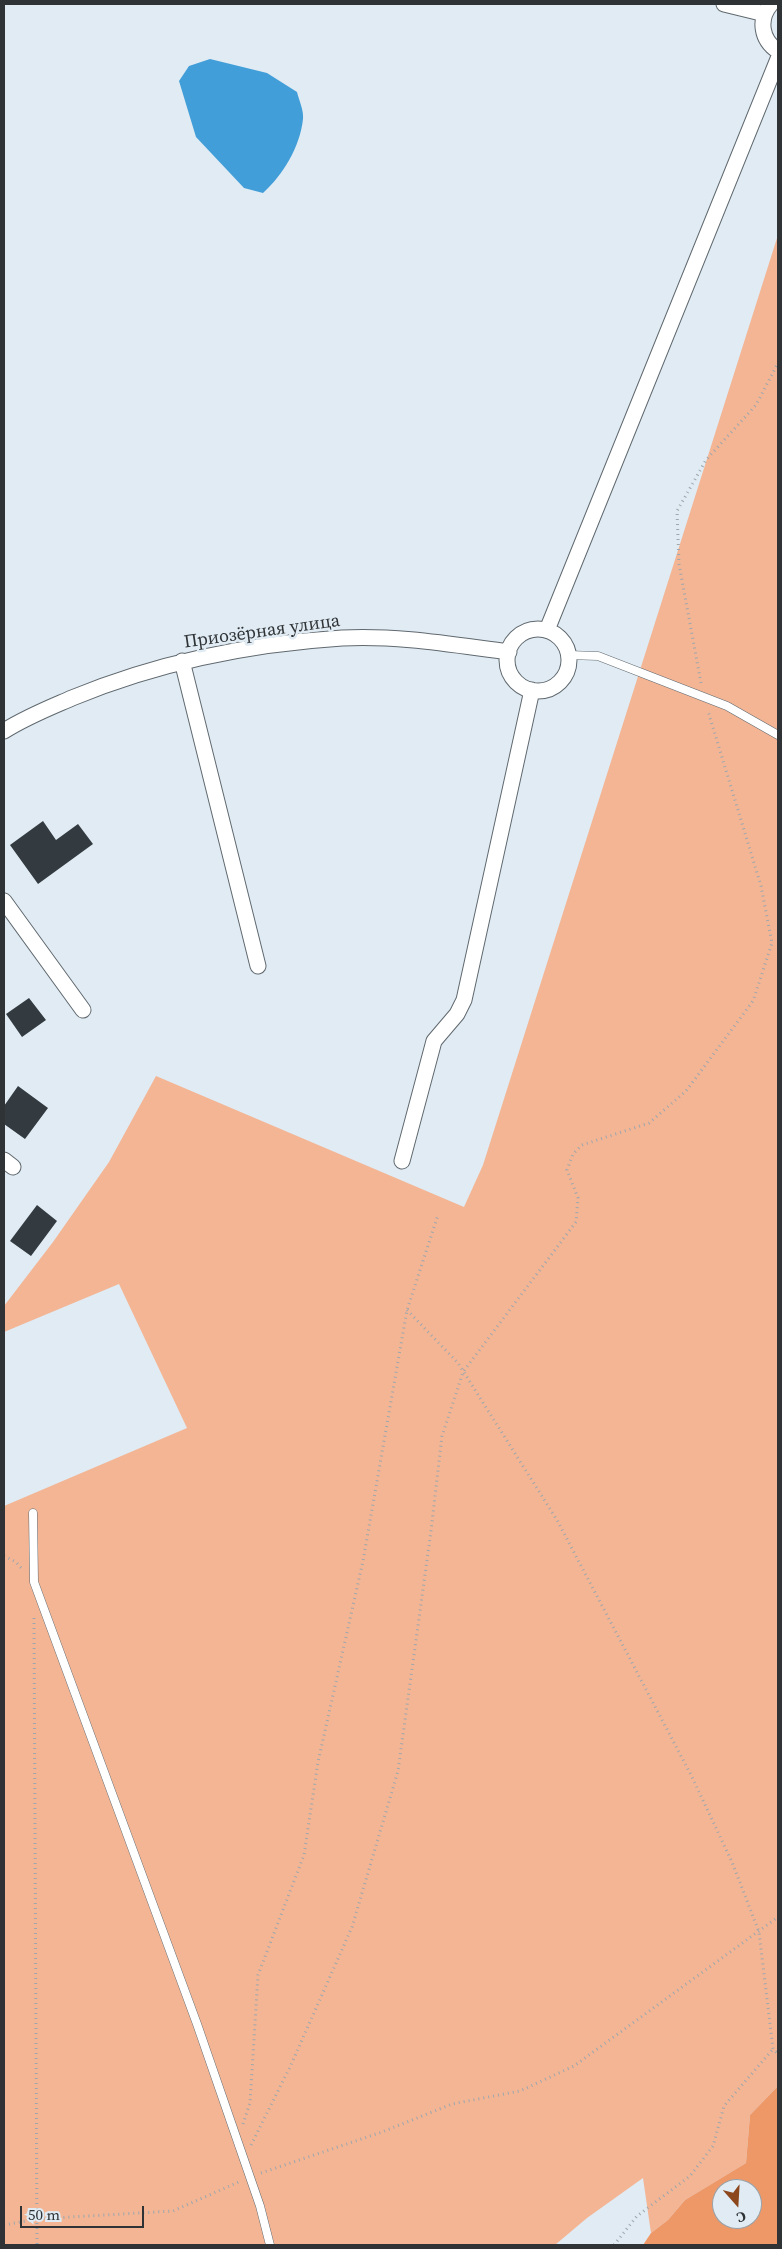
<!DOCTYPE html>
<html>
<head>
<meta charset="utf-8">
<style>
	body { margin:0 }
	#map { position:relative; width:782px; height:2249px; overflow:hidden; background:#e0ebf3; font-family:"Source Serif 4",serif }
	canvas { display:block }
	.frame { position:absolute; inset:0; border:5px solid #2f3336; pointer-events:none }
	.north { position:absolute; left:712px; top:2179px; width:50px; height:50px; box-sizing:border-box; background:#e0ebf3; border:1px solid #99a1a7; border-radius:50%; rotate:161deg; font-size:14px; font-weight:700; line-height:20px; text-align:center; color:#2f3336 }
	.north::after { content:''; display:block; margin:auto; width:18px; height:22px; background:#8c471d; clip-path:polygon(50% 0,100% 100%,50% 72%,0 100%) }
	.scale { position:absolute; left:20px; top:2206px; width:124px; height:22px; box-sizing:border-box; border:2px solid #2f3336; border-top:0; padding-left:6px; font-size:15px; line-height:18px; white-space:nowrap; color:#2f3336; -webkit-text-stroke:4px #e0ebf3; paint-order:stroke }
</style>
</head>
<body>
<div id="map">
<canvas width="782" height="2249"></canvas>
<div class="frame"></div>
<div class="north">С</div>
<div class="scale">50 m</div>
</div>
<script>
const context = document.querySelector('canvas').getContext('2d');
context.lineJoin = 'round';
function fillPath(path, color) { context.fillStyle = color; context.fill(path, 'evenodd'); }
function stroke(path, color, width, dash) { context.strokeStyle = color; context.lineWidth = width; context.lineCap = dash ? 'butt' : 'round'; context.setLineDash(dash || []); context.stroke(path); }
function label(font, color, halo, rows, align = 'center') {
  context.font = font + ' "Source Serif 4",serif'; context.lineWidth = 5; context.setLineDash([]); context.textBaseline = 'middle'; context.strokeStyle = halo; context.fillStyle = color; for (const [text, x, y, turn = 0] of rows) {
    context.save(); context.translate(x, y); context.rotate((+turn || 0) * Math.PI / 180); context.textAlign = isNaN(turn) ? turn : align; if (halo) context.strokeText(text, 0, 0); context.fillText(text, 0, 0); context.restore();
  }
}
const green = new Path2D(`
	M778,235V2086L750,2115L746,2163L685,2200L668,2220L651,2233L643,2178L587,2218L555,2245H4V1506L187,1428L119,1284L4,1332V1306L53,1242L109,1162L156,1076L464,1207L483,1165Z`);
const forest = new Path2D(`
	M778,2086V2245H643L651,2233L668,2220L685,2200L746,2163L750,2115ZM722,2189H752V2219H722Z`);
const water = new Path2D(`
	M210,59L267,73L297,92C299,100 304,111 303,119C300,147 283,175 263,193L244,188L196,137L179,81L189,66Z`);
const building = new Path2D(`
	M43,821L56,840L78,824L93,844L38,884L10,845Z
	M29,998L46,1020L22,1037L6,1014Z
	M18,1086L48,1108L25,1139L4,1124V1106Z
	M37,1205L57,1221L31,1256L10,1241Z`);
const path = new Path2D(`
	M701,683L679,564L677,511L706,460L756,405L778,363
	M407,1310L458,1363L557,1520L691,1775L732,1862L759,1932L773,2049L778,2054
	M4,1556L16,1562L22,1569
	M34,1618L37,2245
	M243,2124L250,2103L258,1975L304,1855L318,1762L363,1561L407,1310L438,1215
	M251,2145L290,2067L352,1927L398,1771L431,1531L442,1436L463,1372L576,1222L578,1198L567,1170L573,1154L582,1145L649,1123L686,1091L753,1001L772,943L761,886L708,711
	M261,2173L382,2132L452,2104L520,2091L574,2066L778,1917
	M4,2225L37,2219L173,2211L241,2181
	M614,2245L637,2216L690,2176L713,2146L724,2106L773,2049`);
const service = new Path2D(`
	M568,655L598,656L727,706L778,735
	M33,1513L34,1582L197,2024L260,2206L270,2245`);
const minor = new Path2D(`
	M724,4L765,14
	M771,4C758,19 761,40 778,51
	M507 660a31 31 0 1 1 62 0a31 31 0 1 1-62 0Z
	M547,630L778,59
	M182,661L258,966
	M4,731C26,717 49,708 72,698C159,662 248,644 342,638C398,635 454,645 509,652
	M4,901L83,1010
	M4,1160L13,1167
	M402,1161L434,1041L457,1014L464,1000L532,690`);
const streetNames = [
	["Приозёрная улица",262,632,-8]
];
fillPath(green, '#f3b594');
fillPath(forest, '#ee9868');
fillPath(water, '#429ed8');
fillPath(building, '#333b41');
stroke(service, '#60696f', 9);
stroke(minor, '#60696f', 17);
stroke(path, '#9ea7ad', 3, [1, 4]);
stroke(service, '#fff', 8);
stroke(minor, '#fff', 15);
label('18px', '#2f3336', '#e0ebf3', streetNames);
</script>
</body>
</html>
